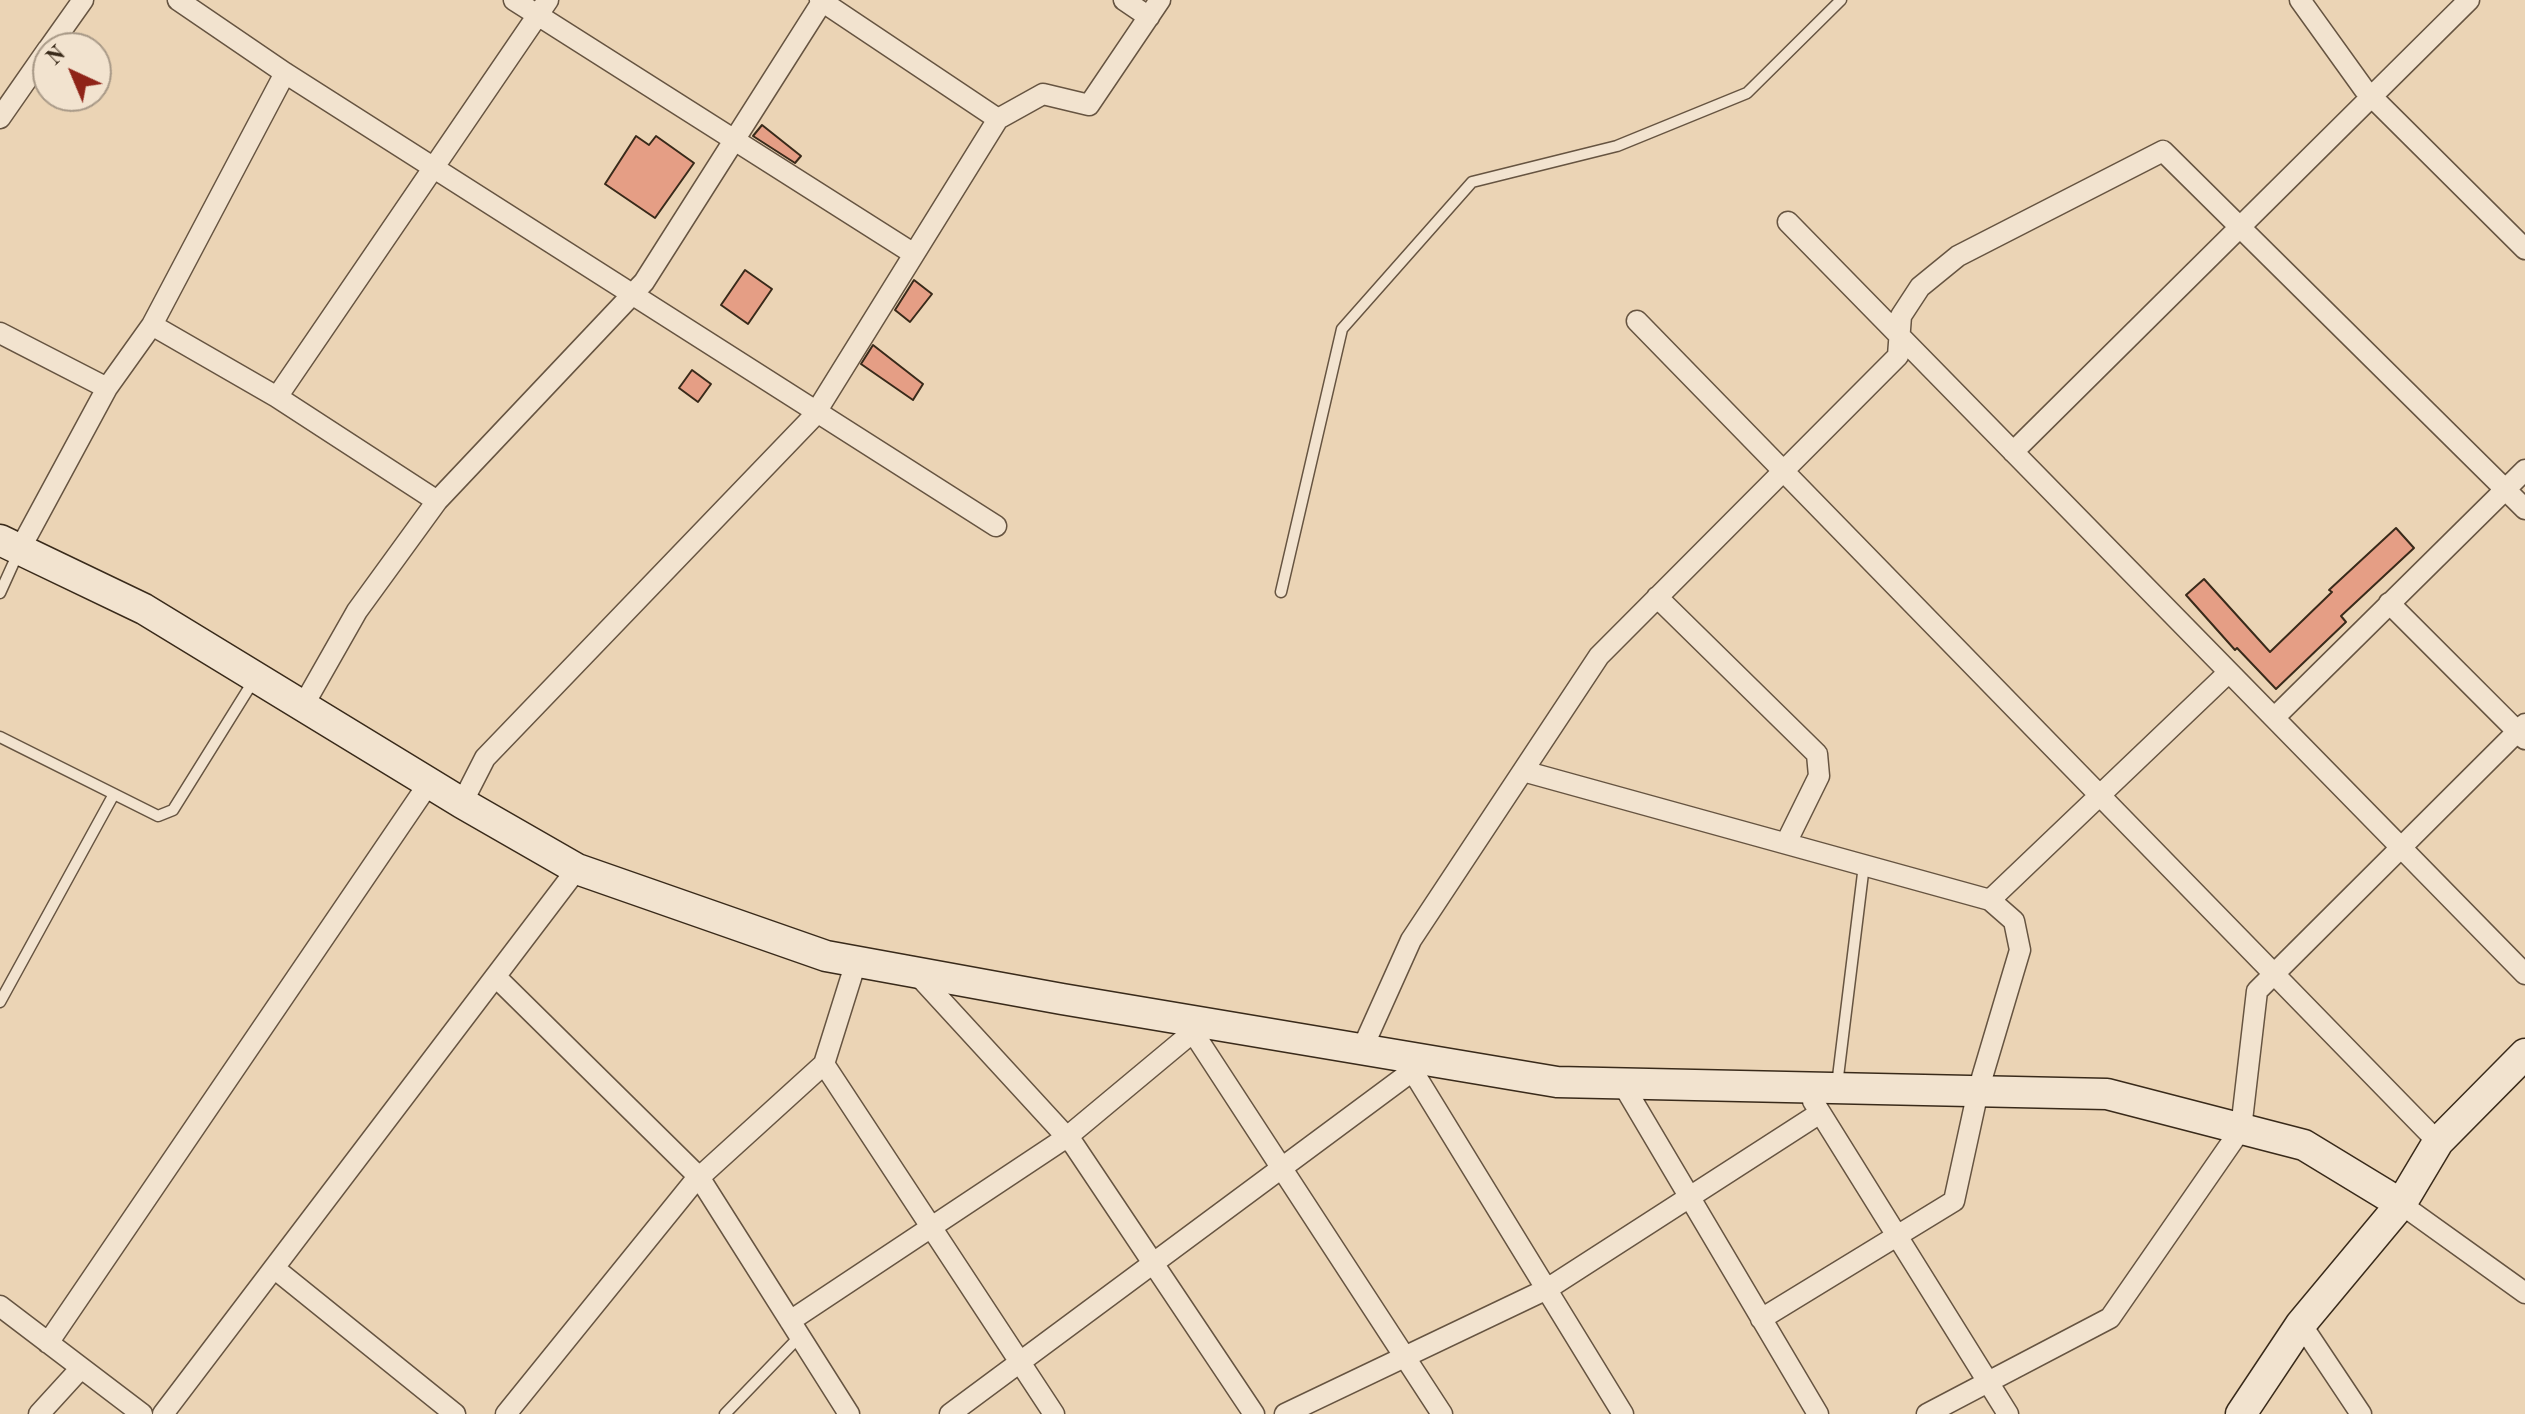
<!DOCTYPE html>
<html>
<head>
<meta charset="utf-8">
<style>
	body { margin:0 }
	#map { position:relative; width:2525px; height:1414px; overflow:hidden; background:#ebd4b5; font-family:"Old Standard TT",serif }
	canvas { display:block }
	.north { position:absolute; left:32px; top:32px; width:80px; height:80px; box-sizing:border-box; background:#f2e3cf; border:2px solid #a89987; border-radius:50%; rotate:316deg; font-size:22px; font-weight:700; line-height:32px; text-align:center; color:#392a1a }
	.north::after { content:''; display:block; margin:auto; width:28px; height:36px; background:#8f2418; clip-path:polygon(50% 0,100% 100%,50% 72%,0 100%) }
</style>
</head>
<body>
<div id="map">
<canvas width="2525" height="1414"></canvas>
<div class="north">N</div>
</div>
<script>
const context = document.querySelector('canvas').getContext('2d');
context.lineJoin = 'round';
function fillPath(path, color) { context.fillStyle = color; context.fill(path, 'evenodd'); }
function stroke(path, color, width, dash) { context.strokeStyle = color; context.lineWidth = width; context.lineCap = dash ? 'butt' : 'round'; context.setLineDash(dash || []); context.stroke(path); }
const building = new Path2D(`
	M762,125L801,156L795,163L753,136Z
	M636,136L649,145L656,136L694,163L655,218L605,184Z
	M745,270L772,289L748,324L721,305Z
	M914,280L932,294L910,322L895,310Z
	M873,345L923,384L913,400L861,364Z
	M692,370L711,384L698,402L679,388Z
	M2396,528L2414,548L2341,616L2346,622L2276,689L2237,648L2235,650L2186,595L2204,579L2270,652L2332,592L2329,590Z`);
const lane = new Path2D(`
	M1281,592L1342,329L1472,182L1617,146L1747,93L1841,0
	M0,593L19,551
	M0,737L158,816L173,810L254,680
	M0,1002L114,794
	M1837,1085L1864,865
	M725,1414L800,1336`);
const street = new Path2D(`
	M178,0L285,73L996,526
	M514,0L914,254
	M820,0L998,119
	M1124,0L1149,17
	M2300,0L2364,89L2525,249
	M49,48L83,0
	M0,118L48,49
	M1788,222L2525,974
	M1637,321L2438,1142
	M152,325L285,73
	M0,333L107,388L152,325L277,397
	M2013,452L2469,0
	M437,501L644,282L822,2
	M20,549L107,388
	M1657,597L1817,754L1819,776L1786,843
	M2389,603L2525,739
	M303,706L357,611L437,501L277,397L548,0
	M2274,718L2525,470
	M1523,771L1990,900L2014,921L2020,950L1978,1091L1954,1201L1761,1319
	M462,803L485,758L813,417L998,119L1043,94L1089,105L1160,0
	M1990,900L2229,672
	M916,973L1074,1145L1254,1414
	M496,977L699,1177L849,1414
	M1187,1023L1442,1414
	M1362,1049L1411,940L1599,656L1898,356L1901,316L1920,287L1958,256L2163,151L2525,509
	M1406,1060L1623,1414
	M824,1064L1054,1414
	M1622,1083L1818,1414
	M1813,1101L2008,1414
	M2401,1204L2525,1293
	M274,1268L455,1414
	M0,1306L142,1414
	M790,1321L1067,1137L1193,1032
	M2301,1324L2361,1414
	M48,1343L429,783
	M39,1414L81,1368
	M163,1414L577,869
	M506,1414L693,1183L824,1064L856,962
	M950,1414L1411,1072
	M1285,1414L1547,1289L1820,1113
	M1927,1414L2110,1318L2241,1129L2257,991L2525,724`);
const secondary = new Path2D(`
	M0,540L144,609L462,803L577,869L826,956L1062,999L1557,1082L2107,1094L2304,1145L2401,1204
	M2241,1414L2301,1324L2401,1204L2438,1142L2525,1054`);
fillPath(building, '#e59e85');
stroke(building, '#392a1a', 2);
stroke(lane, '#665441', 13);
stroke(street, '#665441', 23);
stroke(secondary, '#392a1a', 33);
stroke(lane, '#f2e3cf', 10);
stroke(street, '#f2e3cf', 20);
stroke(secondary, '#f2e3cf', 30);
</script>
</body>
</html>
